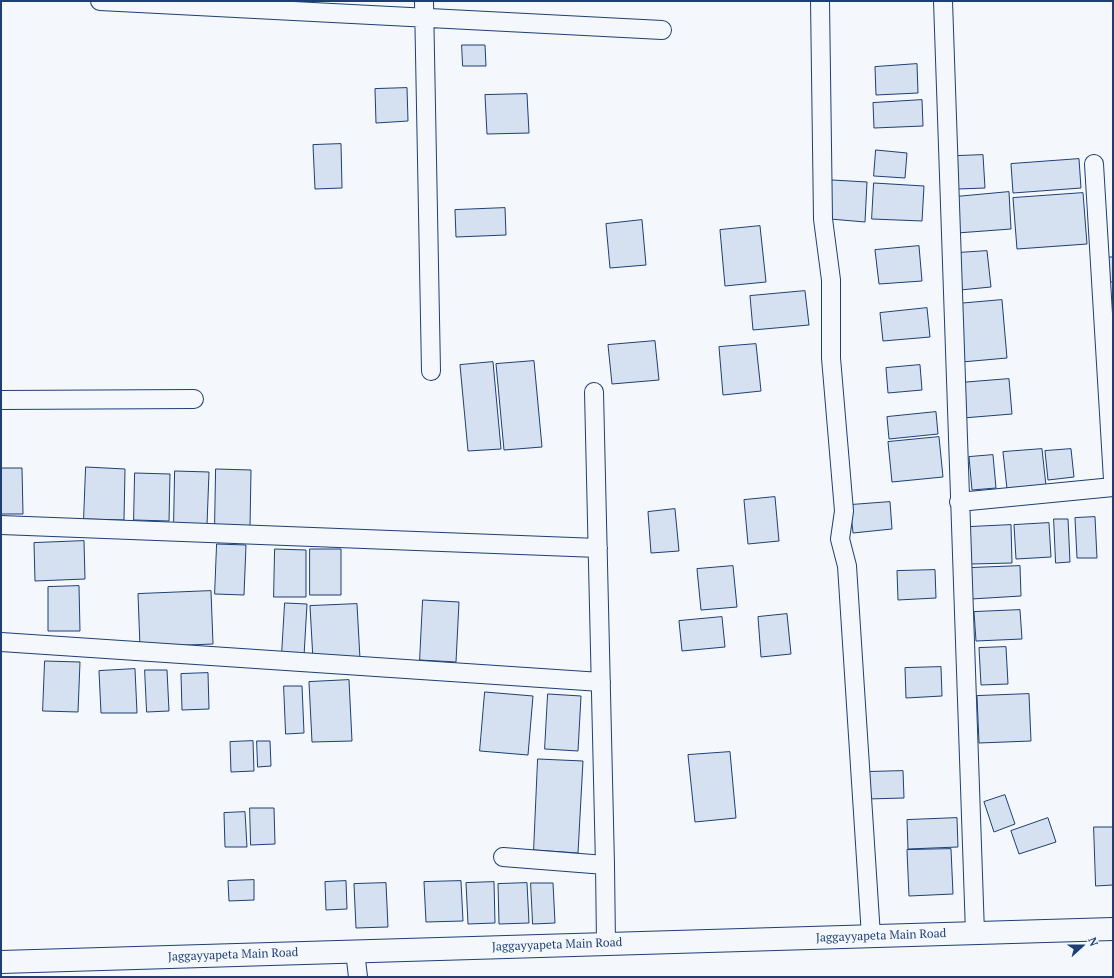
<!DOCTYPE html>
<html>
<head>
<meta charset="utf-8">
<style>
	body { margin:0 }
	#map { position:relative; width:1114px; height:978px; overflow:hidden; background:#f4f7fb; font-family:"PT Serif",serif }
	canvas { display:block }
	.frame { position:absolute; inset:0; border:2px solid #1d3f73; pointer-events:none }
	.north { position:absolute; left:1062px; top:926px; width:40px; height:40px; -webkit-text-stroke:3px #f4f7fb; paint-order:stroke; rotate:69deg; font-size:11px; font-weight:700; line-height:16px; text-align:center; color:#1d3f73 }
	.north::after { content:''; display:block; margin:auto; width:14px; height:18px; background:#1d3f73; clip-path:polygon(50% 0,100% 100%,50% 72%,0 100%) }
</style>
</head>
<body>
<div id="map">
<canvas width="1114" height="978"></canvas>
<div class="frame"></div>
<div class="north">N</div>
</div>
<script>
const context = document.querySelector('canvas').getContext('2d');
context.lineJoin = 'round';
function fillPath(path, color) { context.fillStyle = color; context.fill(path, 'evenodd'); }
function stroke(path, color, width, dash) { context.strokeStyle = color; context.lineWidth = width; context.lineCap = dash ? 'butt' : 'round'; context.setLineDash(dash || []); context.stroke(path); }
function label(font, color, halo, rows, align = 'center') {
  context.font = font + ' "PT Serif",serif'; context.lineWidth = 3; context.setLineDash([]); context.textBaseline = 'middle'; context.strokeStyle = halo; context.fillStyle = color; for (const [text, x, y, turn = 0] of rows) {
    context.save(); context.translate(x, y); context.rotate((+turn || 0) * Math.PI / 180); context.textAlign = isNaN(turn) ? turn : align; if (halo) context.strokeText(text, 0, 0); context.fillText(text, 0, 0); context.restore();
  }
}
const building = new Path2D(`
	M462,45H485L486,66H463Z
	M917,64L918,93L876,95L875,67Z
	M407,88L408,121L376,123L375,89Z
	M527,94L529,133L487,134L485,95Z
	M922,100L923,126L874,128L873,103Z
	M341,144L342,188L315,189L313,145Z
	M876,150L907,153L905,178L874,176Z
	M983,155L985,188L958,189L957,156Z
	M1079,159L1081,188L1013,193L1011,164Z
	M832,180L867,182L865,222L830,219Z
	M874,183L924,186L922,221L872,219Z
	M1009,192L1011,229L957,233L955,197Z
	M1083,193L1087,244L1017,249L1013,198Z
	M505,208L506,235L456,237L455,210Z
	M642,220L646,265L610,268L606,224Z
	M760,226L766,282L725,286L720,230Z
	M919,246L922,281L879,284L875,250Z
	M987,251L991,287L960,290L957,253Z
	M1106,257H1113V282H1108Z
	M805,291L809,325L753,330L750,296Z
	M1002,300L1007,358L962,362L956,304Z
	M927,308L930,337L883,341L880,313Z
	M655,341L659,380L612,384L608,345Z
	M756,344L761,391L723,395L719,347Z
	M534,361L542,447L504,450L496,364Z
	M493,362L501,449L468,451L460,365Z
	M920,365L922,390L888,393L886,368Z
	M1009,379L1012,414L963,418L959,383Z
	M936,412L938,434L889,439L887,417Z
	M939,437L943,477L892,482L888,442Z
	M1042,449L1046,486L1007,489L1003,452Z
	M1071,449L1074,477L1048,480L1045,451Z
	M993,455L996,488L972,490L969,457Z
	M86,467L125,469L124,520L84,519Z
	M1,468H22L23,514H1Z
	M216,469L251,470L250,527L215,526Z
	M175,471L209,472L207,525L174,524Z
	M135,473L170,474L169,521L134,520Z
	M775,497L779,541L748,544L744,500Z
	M890,502L892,529L853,533L850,505Z
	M675,509L679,551L651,553L648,512Z
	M1095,517L1097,558H1077L1075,518Z
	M1054,519H1068L1070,562L1056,563Z
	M1049,523L1051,557L1016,559L1014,525Z
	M1011,525L1012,563L971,564L969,527Z
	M84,541L85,579L35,581L34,543Z
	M217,544L246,545L244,595L215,594Z
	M275,549L306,550V597H274Z
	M310,549H341V595H310Z
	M733,566L737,607L701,610L697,569Z
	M1020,566L1021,596L971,599L970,568Z
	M935,570L936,598L898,600L897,571Z
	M79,586L80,631H48V587Z
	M211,591L213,644L140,647L138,594Z
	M423,600L459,602L456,662L420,660Z
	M285,603L307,604L304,656L282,654Z
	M357,604L360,659L313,660L310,606Z
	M1020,610L1022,639L976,641L974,612Z
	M787,614L791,654L761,657L758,617Z
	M722,617L725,647L682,651L679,621Z
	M1006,647L1008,684L981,685L979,648Z
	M45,661L80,662L78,712L43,711Z
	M941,667L942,696L906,698L905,668Z
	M135,669L137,713H101L99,671Z
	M145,670H167L169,711L147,712Z
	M208,673L209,709L182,710L181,674Z
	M349,680L352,741L312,742L309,682Z
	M284,686H302L304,733L286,734Z
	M485,692L533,696L528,755L480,751Z
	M548,694L581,696L578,751L545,749Z
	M1029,694L1031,741L979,743L977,696Z
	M253,741L254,771L231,772L230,742Z
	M257,741H270L271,766L258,767Z
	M730,752L736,818L695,822L688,755Z
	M538,759L583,761L578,853L534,850Z
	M903,771L904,798L867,799L866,772Z
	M1005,795L1015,824L994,832L984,802Z
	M250,808H274L275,844L251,845Z
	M245,812L247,847H225L224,813Z
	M957,818L958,847L908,849L907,820Z
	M1048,818L1056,842L1019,854L1011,831Z
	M1094,827H1113V885L1096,886Z
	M951,849L953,894L909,896L907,850Z
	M254,880V900L229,901L228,881Z
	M346,881L347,909L326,910L325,882Z
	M461,881L463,921L426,922L424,882Z
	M494,882L495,923L468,924L466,883Z
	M386,883L388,927L356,928L354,884Z
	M527,883L529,923L499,924L498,884Z
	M531,883H553L555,923L533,924Z`);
const minor = new Path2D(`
	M100,1L662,30
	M424,1L431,371
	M820,1L823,219L831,280V358L844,511L840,539L847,566L871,936
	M943,1L975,933
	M1094,164L1113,480
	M594,392L605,865L606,944
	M1,400L194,399
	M959,502L1113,487
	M1,525L598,548
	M1,642L601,682
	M503,857L605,865
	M355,951L358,977`);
const secondary = new Path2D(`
	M1,962L1113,929`);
const streetNames = [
	["Jaggayyapeta Main Road",881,936,-2],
	["Jaggayyapeta Main Road",557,945,-2],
	["Jaggayyapeta Main Road",233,955,-2]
];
fillPath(building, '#d5e0f0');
stroke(building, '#1d3f73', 1);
stroke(minor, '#1d3f73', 20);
stroke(secondary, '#1d3f73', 24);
stroke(minor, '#f4f7fb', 18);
stroke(secondary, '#f4f7fb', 22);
label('12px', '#1d3f73', '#f4f7fb', streetNames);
</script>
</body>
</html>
